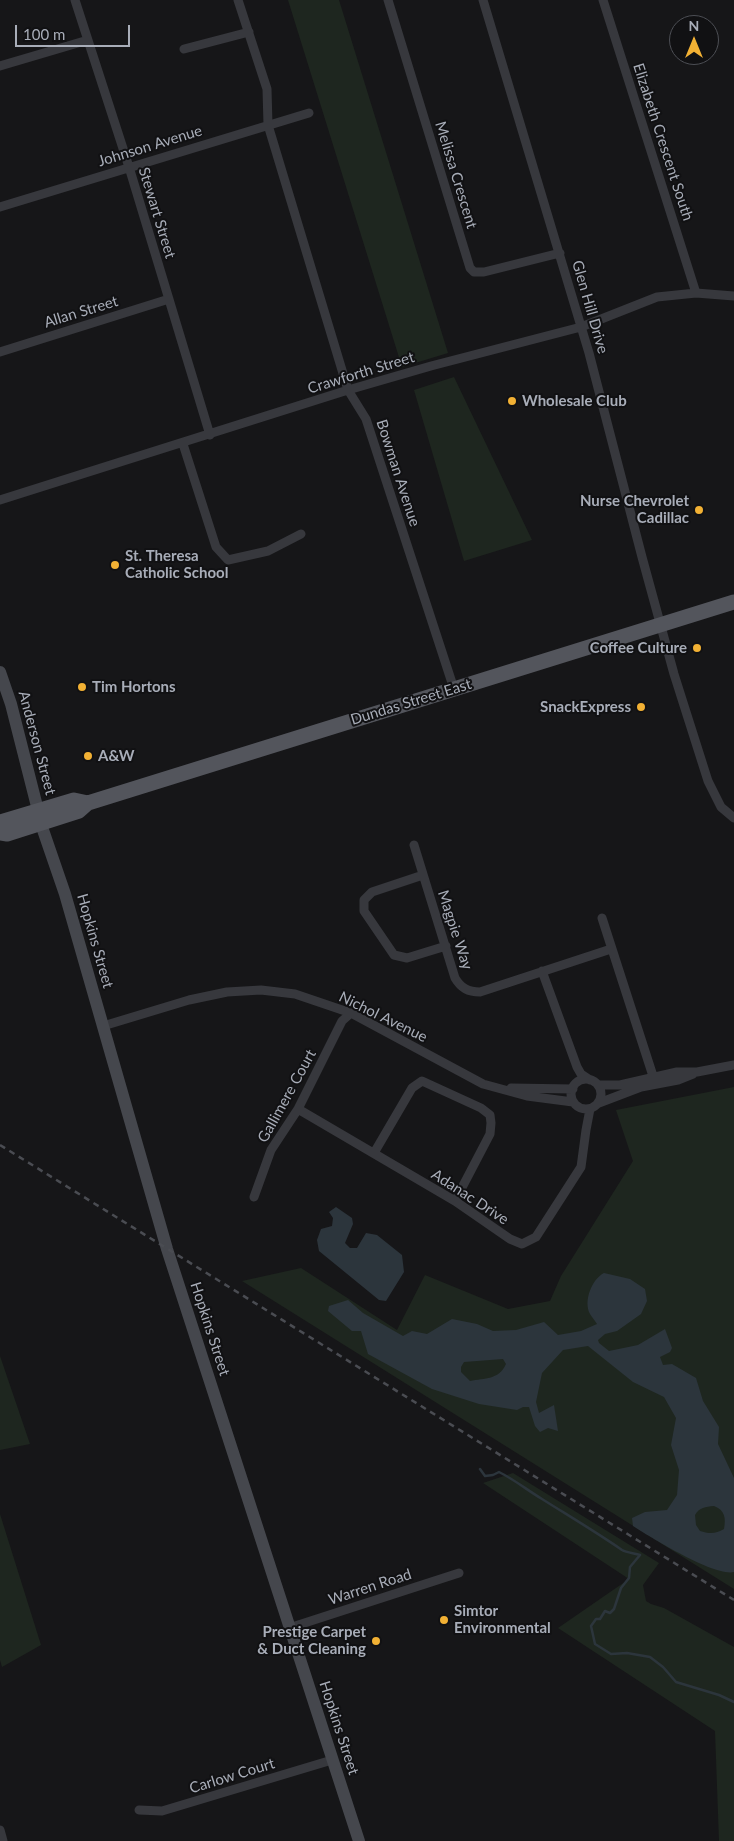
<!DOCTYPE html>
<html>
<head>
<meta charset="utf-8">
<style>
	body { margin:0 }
	#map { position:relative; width:734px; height:1841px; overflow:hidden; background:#161618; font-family:Lato,sans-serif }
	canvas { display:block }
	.north { position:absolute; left:669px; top:15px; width:50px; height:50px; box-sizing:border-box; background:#111113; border:1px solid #4d4f55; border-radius:50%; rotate:0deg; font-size:14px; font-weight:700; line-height:20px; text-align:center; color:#a8adb8 }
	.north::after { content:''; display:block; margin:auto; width:18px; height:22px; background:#f2b134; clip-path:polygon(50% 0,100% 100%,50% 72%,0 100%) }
	.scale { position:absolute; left:15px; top:25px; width:115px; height:22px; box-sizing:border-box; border:2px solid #a8adb8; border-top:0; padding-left:6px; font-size:15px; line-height:18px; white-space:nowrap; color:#a8adb8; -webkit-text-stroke:4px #111113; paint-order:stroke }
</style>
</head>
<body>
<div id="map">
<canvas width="734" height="1841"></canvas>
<div class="north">N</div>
<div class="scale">100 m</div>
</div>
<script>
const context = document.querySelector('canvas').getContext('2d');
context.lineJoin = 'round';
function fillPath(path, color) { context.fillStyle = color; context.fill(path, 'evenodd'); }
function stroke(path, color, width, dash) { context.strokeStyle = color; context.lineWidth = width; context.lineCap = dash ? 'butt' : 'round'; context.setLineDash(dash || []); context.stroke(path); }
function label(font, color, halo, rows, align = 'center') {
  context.font = font + ' Lato,sans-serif'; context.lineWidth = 4; context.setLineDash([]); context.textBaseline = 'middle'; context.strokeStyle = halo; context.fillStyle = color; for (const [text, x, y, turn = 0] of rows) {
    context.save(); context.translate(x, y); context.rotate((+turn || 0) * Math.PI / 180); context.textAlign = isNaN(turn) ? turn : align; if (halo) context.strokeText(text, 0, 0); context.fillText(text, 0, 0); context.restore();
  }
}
const green = new Path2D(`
	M288,0H339L448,353L402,367Z
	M454,377L532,540L464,561L414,390Z
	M734,1087V1589L242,1281L301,1268L397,1330L425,1275L508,1309L550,1301L561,1276L633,1161L616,1110Z
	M0,1356L30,1444L0,1450Z
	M513,1473L659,1563L643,1585L646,1601L651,1604L664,1608L734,1647V1841H719L715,1731L558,1628L629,1579L483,1483Z
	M0,1514L41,1645L2,1667L0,1660Z`);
const water = new Path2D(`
	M336,1207L352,1218L353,1224L345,1243L350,1248H357L366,1233L377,1235L402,1255L404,1272L386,1301L379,1300L319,1251L317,1240L321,1229L332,1226L333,1218L329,1212Z
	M604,1273L630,1279L645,1289L647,1301L641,1314L617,1331L605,1334L598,1340L599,1343L609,1351L638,1345L665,1329L672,1348L670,1352L660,1357L663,1365L672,1364L696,1378L703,1401L719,1427L718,1444L734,1478V1572C715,1577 650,1537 633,1526L632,1518L645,1512L667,1510L677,1495L679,1470L671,1445L676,1418L664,1397L633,1382L588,1346L563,1350L542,1373L536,1402L539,1413L554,1405L558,1431L548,1428L540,1432L535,1426L529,1407H523L517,1410L479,1404L432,1389L368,1354L361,1331H352L328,1311L329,1306L348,1300L363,1313L403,1336L412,1331L427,1334L452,1319L477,1324L493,1331L516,1330L544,1322L558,1335L581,1331L597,1324C595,1321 592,1317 590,1314C583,1301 592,1279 604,1273ZM503,1359L506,1364C499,1380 485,1378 470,1381L461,1372V1367L464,1362ZM714,1506C725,1510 726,1518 724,1529C716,1534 709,1534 700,1531L696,1525L695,1515C700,1507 705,1507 714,1506Z`);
const stream = new Path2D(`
	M480,1469L485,1476L493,1475L499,1472C515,1480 527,1490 542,1499C569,1516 596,1532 622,1550C627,1553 635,1553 640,1555L630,1567L629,1578L621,1588L614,1609L610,1613L605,1611L600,1619H596L591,1626L595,1644L611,1654L627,1653L650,1657L663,1667L676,1682L719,1695L734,1702`);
const minor = new Path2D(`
	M75,0L129,167L210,435
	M238,0L267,89L268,125L348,390L366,419L454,689
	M388,0L470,268L474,272H484L560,253
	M483,0L589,353L642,557L674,674L708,781L721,807L734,818
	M603,0L696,293
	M184,49L249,32
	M0,66L88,40
	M0,207L309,113
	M0,352L169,299
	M183,444L216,547L228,560L268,551L301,534
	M0,500L348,390L431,366L581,327L657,297L696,293L734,296
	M414,845L455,978C461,988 468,992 480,992L611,949
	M423,875L372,892L364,900V911L394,955L407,958L446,946
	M602,918L653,1076
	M542,971L577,1067L581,1074L590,1080
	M103,1026L189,1000L227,992L261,990L295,994L351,1013L483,1084L527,1096L573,1102
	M571 1094a15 15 0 1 1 30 0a15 15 0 1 1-30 0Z
	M598,1085H620L677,1072H697L734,1065
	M511,1088L573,1089
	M599,1103L641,1087L678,1080L693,1074
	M298,1109L455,1201L510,1239L522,1244L536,1237L581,1167L586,1130L590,1109
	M374,1153L412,1088L422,1081L481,1108L490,1115L491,1123L490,1134L455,1201
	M254,1197L271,1150L298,1109L342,1021L351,1013
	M289,1628L459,1573
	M139,1810L162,1811L332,1760
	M0,1830L3,1841`);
const secondary = new Path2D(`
	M0,672L11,704L43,830L65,894L167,1249L359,1841`);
const primary = new Path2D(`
	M0,822L74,800L88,803
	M0,833L7,834L79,811L88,803L734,602`);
const rail = new Path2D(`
	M0,1145L734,1600`);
const markers = [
	[512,401,5,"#f2b134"],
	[699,510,5,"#f2b134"],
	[115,565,5,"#f2b134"],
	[697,648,5,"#f2b134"],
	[82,687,5,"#f2b134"],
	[641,707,5,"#f2b134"],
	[88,756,5,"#f2b134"],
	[444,1620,5,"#f2b134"],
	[376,1641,5,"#f2b134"]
];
const streetNames = [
	["Elizabeth Crescent South",663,142,72],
	["Johnson Avenue",150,146,-17],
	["Melissa Crescent",456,175,73],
	["Stewart Street",157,213,73],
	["Glen Hill Drive",590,307,74],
	["Allan Street",81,312,-17],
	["Crawforth Street",361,373,-17],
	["Bowman Avenue",398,473,72],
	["Dundas Street East",411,702,-17],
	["Anderson Street",37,743,75],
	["Magpie Way",455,930,72],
	["Hopkins Street",95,941,74],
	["Nichol Avenue",383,1017,26],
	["Gallimere Court",287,1096,-61],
	["Adanac Drive",470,1197,33],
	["Hopkins Street",210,1329,72],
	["Warren Road",370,1587,-18],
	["Hopkins Street",339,1728,72],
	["Carlow Court",232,1776,-17]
];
const poiNames = [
	["Wholesale Club",522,401],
	["Nurse Chevrolet",689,501,"right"],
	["Cadillac",689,518,"right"],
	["St. Theresa",125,556],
	["Catholic School",125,573],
	["Coffee Culture",687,648,"right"],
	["Tim Hortons",92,687],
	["SnackExpress",631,707,"right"],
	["A&W",98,756],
	["Simtor",454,1611],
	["Environmental",454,1628],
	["Prestige Carpet",366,1632,"right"],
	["& Duct Cleaning",366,1649,"right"]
];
fillPath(green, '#1e261f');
fillPath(water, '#2c353c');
stroke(stream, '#2c353c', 2.5);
stroke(minor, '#37383d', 9);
stroke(secondary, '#45474d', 12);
stroke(primary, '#53555c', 15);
stroke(rail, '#4a4c52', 2.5, [6, 5]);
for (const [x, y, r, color] of markers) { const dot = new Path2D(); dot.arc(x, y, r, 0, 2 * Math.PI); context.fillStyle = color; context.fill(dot); stroke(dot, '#111113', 2); }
label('15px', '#a8adb8', '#111113', streetNames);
label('bold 15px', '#a8adb8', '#111113', poiNames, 'left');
</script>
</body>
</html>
